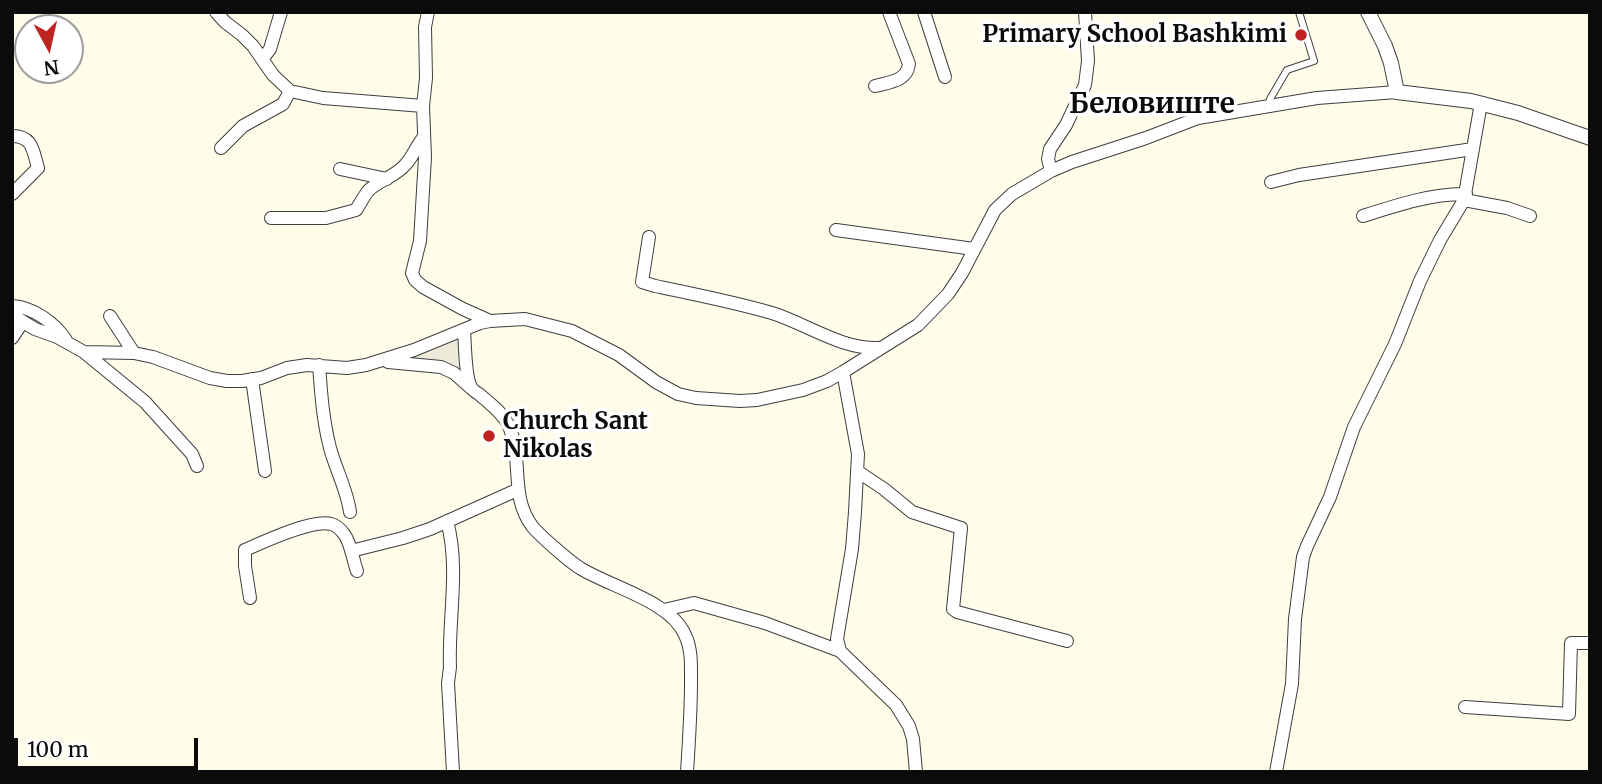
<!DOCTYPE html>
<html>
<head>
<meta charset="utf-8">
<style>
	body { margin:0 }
	#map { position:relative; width:1602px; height:784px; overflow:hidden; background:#fffcea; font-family:Merriweather,serif }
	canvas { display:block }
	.frame { position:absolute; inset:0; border:14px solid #0b0b0b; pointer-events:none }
	.north { position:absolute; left:14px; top:14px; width:70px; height:70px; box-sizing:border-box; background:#fff; border:2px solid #9d9d9d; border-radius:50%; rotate:172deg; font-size:19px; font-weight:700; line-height:28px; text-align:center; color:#0b0b0b }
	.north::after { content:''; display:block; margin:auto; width:24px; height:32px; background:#bd2422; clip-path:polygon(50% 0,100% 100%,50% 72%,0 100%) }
	.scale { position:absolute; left:14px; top:738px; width:184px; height:32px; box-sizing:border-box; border:4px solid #0b0b0b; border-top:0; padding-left:9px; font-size:21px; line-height:24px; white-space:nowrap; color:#0b0b0b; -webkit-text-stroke:5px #fff; paint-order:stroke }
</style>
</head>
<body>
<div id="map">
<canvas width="1602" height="784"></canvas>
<div class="frame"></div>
<div class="north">N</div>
<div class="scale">100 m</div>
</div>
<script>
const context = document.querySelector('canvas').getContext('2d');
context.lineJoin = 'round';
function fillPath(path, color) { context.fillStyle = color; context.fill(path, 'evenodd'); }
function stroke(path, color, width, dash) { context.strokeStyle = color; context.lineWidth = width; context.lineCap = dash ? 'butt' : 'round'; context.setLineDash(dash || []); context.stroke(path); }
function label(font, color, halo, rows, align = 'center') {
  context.font = font + ' Merriweather,serif'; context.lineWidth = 7; context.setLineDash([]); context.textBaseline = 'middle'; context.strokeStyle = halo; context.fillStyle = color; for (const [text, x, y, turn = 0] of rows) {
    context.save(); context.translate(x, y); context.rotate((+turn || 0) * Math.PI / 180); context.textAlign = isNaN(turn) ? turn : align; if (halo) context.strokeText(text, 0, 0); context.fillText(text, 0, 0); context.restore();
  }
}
const plaza = new Path2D(`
	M464,330L471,388L454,373L382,361Z`);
const service = new Path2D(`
	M1269,105L1270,99L1287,70L1314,61L1299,12`);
const minor = new Path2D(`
	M216,12L225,22L242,35L253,46L273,75L290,91L323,98L423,106
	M428,12L425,27L426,78L423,106L425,157L420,241L412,273L415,280L423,287L463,309L490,321
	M924,12L945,77
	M260,56L264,57L270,49L281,12
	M875,86C890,82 907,81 909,64L889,12
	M12,136C33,136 33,151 38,168L12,194
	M221,148L243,126L283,104L290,91
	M340,169L387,179
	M1051,171L1048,159L1050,149L1066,125L1085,85L1088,61L1085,12
	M1271,182L1299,175L1473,149
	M1464,200L1507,208L1530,216
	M1363,216C1394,206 1433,193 1466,194
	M271,218H326L356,210C360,204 364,196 368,191C377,181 395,177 405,165C413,157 416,146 424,137
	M836,230L974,249
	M649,237L642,282L655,286C694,294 734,302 772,313C807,324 842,350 880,348
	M12,306C33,307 55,323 66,340
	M12,315L35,329L57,337L84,352L134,353L153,357L210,378L227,381H242L261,378L287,368L307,365L347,368L366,365L414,350L480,323L490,321L525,319L572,331L619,355L656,382L678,394L696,398L740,401L757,400L803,390L827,381L843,372L918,325L948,294L962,273L995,210L1012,194L1051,171L1072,162L1146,138L1198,118L1317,98L1397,92
	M110,316L134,353
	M464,330C465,342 465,377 471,387C471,389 477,393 479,394C490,404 501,411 508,424C524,458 509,495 532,526C539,535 570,562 580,568C610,587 671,601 685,635C692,649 691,666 691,682C691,712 689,742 687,772
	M12,338L22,323
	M84,352L145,402L192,454L197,466
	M388,362L441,367L454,373L471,388
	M319,365C321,393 323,421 330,448C336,470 347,490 350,512
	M843,372L858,454L855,512L852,549L837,639L840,651L896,705L909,726L913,739L916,772
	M252,379L265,471
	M857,471L884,489L912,512L961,528L953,609L957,612L1067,641
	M447,521C460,568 448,619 450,667L448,683L453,772
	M351,551L403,538L430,529L517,490
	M250,598L245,566V550C263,542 312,519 331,524C336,525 341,530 344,534C351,543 353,560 357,571
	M664,610L694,603L765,623L840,651
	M1465,707L1569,714L1571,643H1590
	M1276,772L1292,684L1295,619L1303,557L1307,546L1330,497L1354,427L1395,344L1420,281L1440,240L1464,200L1481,103`);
const tertiary = new Path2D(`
	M1368,12L1385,46L1391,63L1397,92L1471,101L1518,113L1590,138`);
const markers = [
	[1301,35,7,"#bd2422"],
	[489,436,7,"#bd2422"]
];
const poiNames = [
	["Primary School Bashkimi",1287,35],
	["Church Sant",503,422,"left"],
	["Nikolas",503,450,"left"]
];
const quarterNames = [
	["Беловиште",1152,105]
];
fillPath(plaza, '#eeeada');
stroke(service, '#3e3e3e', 8);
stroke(minor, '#3e3e3e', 14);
stroke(tertiary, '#3e3e3e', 16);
stroke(service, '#fff', 6);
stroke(minor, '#fff', 12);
stroke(tertiary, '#fff', 14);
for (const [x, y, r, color] of markers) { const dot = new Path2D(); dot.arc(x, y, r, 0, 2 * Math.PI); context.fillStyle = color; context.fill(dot); stroke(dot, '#fff', 2.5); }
label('bold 24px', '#0b0b0b', '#fff', poiNames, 'right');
label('bold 28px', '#0b0b0b', '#fff', quarterNames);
</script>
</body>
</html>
